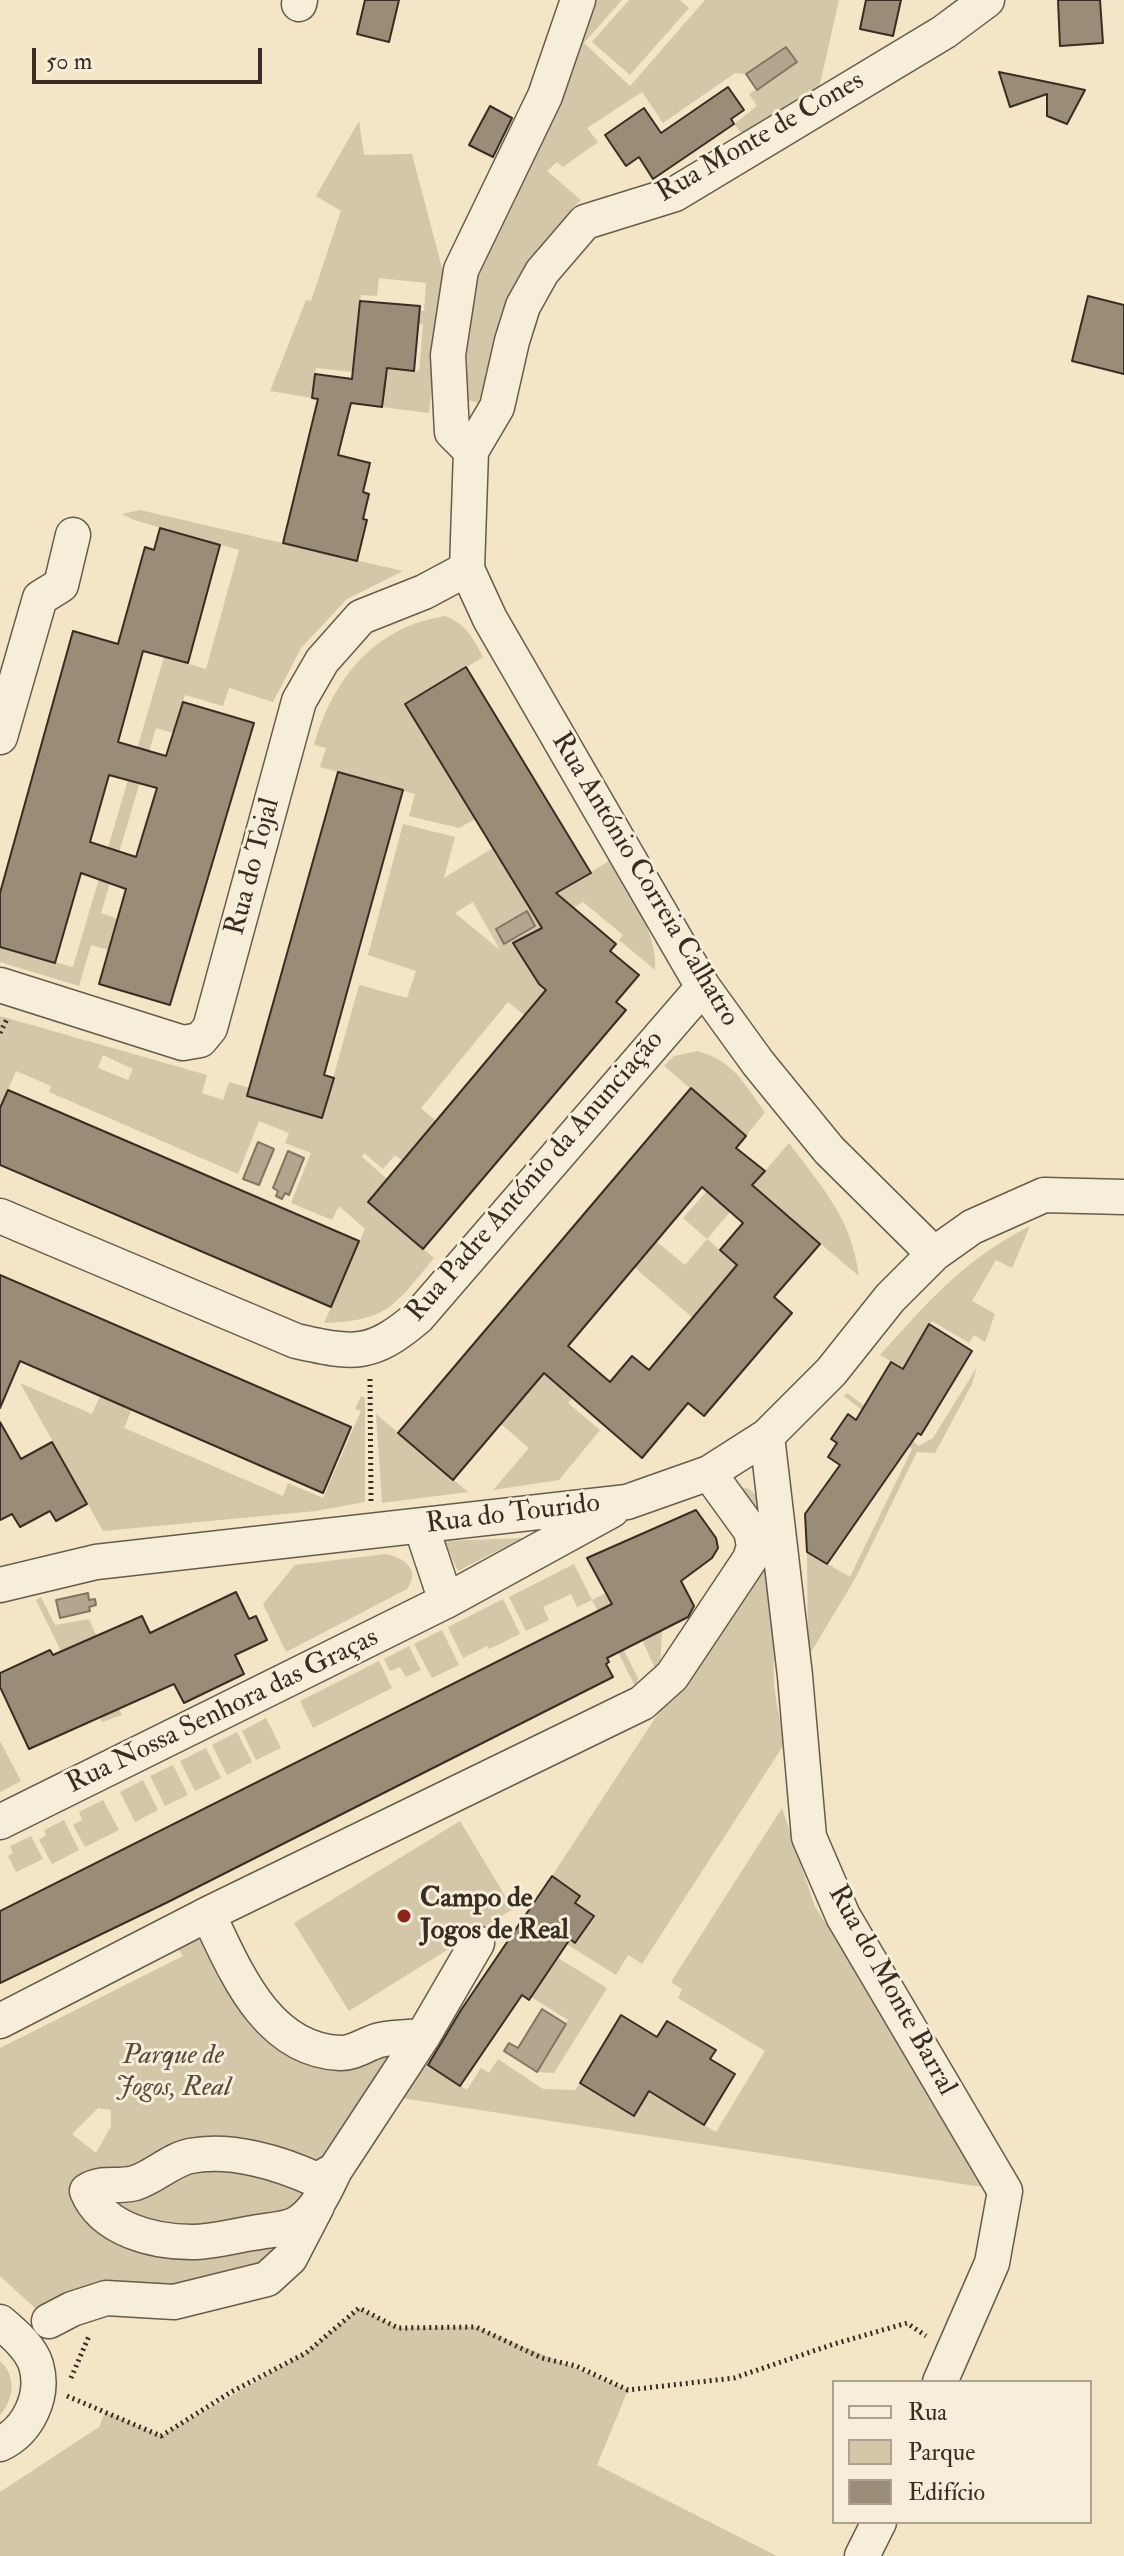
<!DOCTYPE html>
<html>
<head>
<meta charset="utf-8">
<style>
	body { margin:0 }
	#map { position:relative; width:1124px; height:2556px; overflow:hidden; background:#f3e5c5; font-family:"IM FELL Double Pica",serif }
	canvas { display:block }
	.legend { position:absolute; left:832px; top:2380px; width:260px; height:144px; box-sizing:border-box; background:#f7eed9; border:2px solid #aba190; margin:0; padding:10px 14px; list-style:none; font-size:24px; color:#382d23 }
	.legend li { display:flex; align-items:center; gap:16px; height:40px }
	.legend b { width:40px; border:2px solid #aba190 }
	.scale { position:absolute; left:32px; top:48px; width:230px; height:36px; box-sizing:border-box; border:4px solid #382d23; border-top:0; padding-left:10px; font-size:24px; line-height:28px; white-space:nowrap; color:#382d23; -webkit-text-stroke:6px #f7eed9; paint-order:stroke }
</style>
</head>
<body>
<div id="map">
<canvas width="1124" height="2556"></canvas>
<ul class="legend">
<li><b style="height:10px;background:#f7eed9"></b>Rua</li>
<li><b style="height:22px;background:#d3c6a9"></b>Parque</li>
<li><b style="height:22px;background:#998d77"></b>Edifício</li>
</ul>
<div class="scale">50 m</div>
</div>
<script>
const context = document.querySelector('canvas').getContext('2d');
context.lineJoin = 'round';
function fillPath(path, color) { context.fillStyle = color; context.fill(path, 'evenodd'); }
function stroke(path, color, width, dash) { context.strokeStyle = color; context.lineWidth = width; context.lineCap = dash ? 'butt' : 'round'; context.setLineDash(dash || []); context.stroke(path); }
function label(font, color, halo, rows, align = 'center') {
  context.font = font + ' "IM FELL Double Pica",serif'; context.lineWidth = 6; context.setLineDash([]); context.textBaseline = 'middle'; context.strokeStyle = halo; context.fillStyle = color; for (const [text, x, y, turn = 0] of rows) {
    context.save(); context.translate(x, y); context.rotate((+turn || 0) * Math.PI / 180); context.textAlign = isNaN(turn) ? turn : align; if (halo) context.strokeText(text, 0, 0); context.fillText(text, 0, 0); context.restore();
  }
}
const green = new Path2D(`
	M593,0H622L584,43L630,86L705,0H839L819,88L743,135L734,124L757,106L749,94L796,63L787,47L746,74L735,73L663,123L642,92L587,128L598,142L563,167L557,162L547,171L581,200L570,211L533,266L488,405L468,400L460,355L476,278Z
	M629,0H680L689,8L630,75L592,42Z
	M359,121L364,155L412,154L443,272L429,413L382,407L387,368L419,371L423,324H418L419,311H424L426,283L379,278L377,296L361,295L352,372L316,368L312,398L270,391L306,300L311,301L341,211L316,196Z
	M140,510L403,571L347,599L301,648L273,702L229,688L223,706L185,695L173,733L156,728L101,913L118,919L109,950L91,945L79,986L0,962V947L73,967L164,657L206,669L239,550L134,520L122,514Z
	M445,616C466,624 473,638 483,657L406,704L475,819L459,828L409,816L415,794L320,767L326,748L314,745C333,679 374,627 445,616Z
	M403,824L455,837L444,878L493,848L530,909L609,861C629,894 658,931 655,970L619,940L623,935L583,902L520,941L570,963L525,1016L508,1002L421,1108L436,1121L403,1161L395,1155L383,1169L364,1153L362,1157L387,1179L368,1202L434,1258C395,1305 388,1321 324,1323L365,1229L339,1206L332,1220L291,1203L311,1153L285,1143L289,1133L259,1121L238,1174L49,1092L51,1086L16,1071L0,1108V1016L207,1075L202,1093L223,1100L229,1082L250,1088L248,1097L322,1118L359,985L407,998L416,971L368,955ZM473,902L500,950L455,913ZM103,1055L133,1069L128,1080L98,1068Z
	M698,1051C735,1062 743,1083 765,1112L746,1136L664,1066L674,1056Z
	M789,1143C823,1189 851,1217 859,1276L752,1186L707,1239L737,1265L693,1318L634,1267L656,1241L685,1265L707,1239L683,1218L706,1192L702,1187L717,1170L736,1172L753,1185Z
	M1030,1226L1012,1268L996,1260L972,1301L995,1314L985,1342L974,1335L969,1343L932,1321L903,1369L880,1355C930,1300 962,1261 1030,1226Z
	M977,1367L972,1384L935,1453L917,1452L855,1579L808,1657L807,1552L850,1577L912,1449L844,1396L847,1393L919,1446L933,1438Z
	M544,1373L572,1398L568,1403L600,1430L559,1480L493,1490L529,1448L501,1424Z
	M20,1383L92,1414L100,1396L132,1409L124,1428L283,1496L288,1483L323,1498L361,1411L355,1409L361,1396L365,1398V1502L316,1511L103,1531Z
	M376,1414L468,1492L382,1503Z
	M741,1487C785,1489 772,1649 774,1681C775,1701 781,1723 785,1743L642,1964L628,1955L616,1975L565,1943L568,1938L576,1943L594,1916L575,1903L580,1895L552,1876L763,1553L734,1492Z
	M523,1538L458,1571L444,1541Z
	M386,1554C404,1558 421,1569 407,1589L286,1652L263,1604L295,1565Z
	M574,1564L592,1600L606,1593L612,1605L603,1610L638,1678L636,1688L592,1600L577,1607L571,1594L543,1607L549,1620L526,1631L509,1597Z
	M41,1597L55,1625L89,1619L97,1637L88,1641L122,1715L102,1722L79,1674L73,1676L36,1600Z
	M503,1599L520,1634L489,1649L487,1646L463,1658L448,1627Z
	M662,1629L660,1671L656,1670L642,1640Z
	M442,1630L459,1665L432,1678L414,1644Z
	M409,1646L421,1670L406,1677L400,1667L390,1671L384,1659Z
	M379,1661L392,1688L313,1728L300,1701Z
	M266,1718L281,1748L256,1760L242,1731Z
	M237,1732L252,1762L227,1775L212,1745Z
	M0,1741L21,1781L0,1792Z
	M206,1748L221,1778L195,1791L180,1761Z
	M173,1765L188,1795L165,1806L150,1776Z
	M143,1780L158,1810L135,1822L120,1792Z
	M103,1800L119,1830L85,1847L73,1825L82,1820L79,1812Z
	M782,1808L815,1907L905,2043L989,2188L401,2098L425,2063L467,2090L481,2068L489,2073L498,2059L543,2089L575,2090L580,2083L634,2116L649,2091L716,2132L765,2051L678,1998L682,1989L671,1982Z
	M64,1820L79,1850L52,1864L39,1840L46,1835L44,1830Z
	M460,1821L513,1909L349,2011L294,1923Z
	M31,1836L43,1859L16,1872L8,1856L13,1853L10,1846Z
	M216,1928L305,2045L423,2036L290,2257L49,2321L0,2276V2048L183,1956L176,1945ZM98,2108L111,2110V2126L96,2153L72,2134Z
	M558,1958L607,1988L554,2073L537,2072L568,2020L531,1997Z
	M359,2308L398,2328L476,2327L628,2390L597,2465L777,2556H0V2492L99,2427L105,2412L161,2436L306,2353Z
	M0,2361C17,2376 14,2399 0,2415Z`);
const water = new Path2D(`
	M786,47L797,62L757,90L746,74Z
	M527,911L535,926L504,944L496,929Z
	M258,1142L274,1149L259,1185L243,1179Z
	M288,1151L304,1158L289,1195L285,1193L282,1199L276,1196L278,1191L273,1188Z
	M88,1593L89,1600L95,1599L96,1605L89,1607L90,1611L60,1618L56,1600Z
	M542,2009L566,2024L537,2072L504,2051L509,2043L518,2048Z`);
const building = new Path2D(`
	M365,0H399L389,42L357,34Z
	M866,0H901L893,36L860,29Z
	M1058,0H1100L1103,43L1060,46Z
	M999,72L1062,85L1085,90L1067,124L1047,116V94L1010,107Z
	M728,87L744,110L731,119L734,124L653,179L639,157L626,166L605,135L644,108L661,133Z
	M490,106L512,118L493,157L469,145Z
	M1088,296L1124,305V374L1072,361Z
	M360,301L420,306L414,371L387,368L382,407L351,403L338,455L370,463L363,492L369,494L363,519L367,520L357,561L283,543L318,399L312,398L315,374L352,379Z
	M160,528L220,545L188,663L143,651L118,742L166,756L183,702L254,723L170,1005L99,984L126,889L81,873L55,963L0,947V893L73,631L118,644L145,547L154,550ZM109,775L157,788L136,857L90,842Z
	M466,667L591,873L556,893L616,944L610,951L639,975L616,1002L626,1010L423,1249L368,1202L546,990L539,984L513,943L542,928L405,704Z
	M338,772L403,790L324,1075L334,1078L322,1118L247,1096Z
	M691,1088L746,1136L736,1148L765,1171L752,1185L820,1244L774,1297L792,1313L704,1416L688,1403L642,1458L544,1373L453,1480L398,1433ZM702,1187L743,1223L720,1250L737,1265L649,1370L632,1356L610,1382L568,1346Z
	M8,1090L359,1241L331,1307L0,1165V1108Z
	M0,1275L351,1427L323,1493L20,1361L0,1408Z
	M929,1324L972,1351L921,1435L918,1433L827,1564L807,1552L805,1514L840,1465L828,1457L837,1443L831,1439L848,1414L856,1420L891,1362L903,1369Z
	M0,1422L21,1459L52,1442L87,1504L56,1521L50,1511L20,1527L12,1514L0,1520Z
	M696,1510L716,1538L718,1548L712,1558L681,1581L694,1606L688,1617L607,1658L609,1662L606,1664L613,1677L168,1902L0,1983V1911L612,1604L587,1558Z
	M236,1592L249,1619L256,1616L267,1640L235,1655L244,1674L184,1703L174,1684L29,1749L0,1687V1673L50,1650L53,1655L142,1616L150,1633Z
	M552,1876L580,1896L575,1903L594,1916L575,1943L570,1939L529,2000L522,1995L460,2086L428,2065L461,2010Z
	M621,2015L657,2037L667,2021L716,2050L710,2059L735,2074L704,2125L649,2091L634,2116L580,2083Z`);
const path = new Path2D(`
	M0,1033L7,1019
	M370,1379L371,1501
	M71,2378L89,2336
	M67,2396L161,2436L231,2392L306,2353L359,2308L398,2328L476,2327L542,2358L576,2366L628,2390L734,2378L834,2344L907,2323L926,2336`);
const street = new Path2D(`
	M299,4L300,0
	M471,451L452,432L448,355L461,270L545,96L578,0
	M0,737L40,598L61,585L73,535
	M0,985L183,1043L200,1040L210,1028L299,701L322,661L361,617L424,592L467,569
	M0,1216L296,1341C354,1354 371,1357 418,1317L703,987
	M934,1254L829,1150L758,1063L703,987L490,619L467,569L471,451L497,407L512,341L523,306L542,272L585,222L675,194L944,32L987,0
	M767,1436L795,1676L809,1837L843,1916L1005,2191L992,2263L940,2382
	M421,1526L446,1601
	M0,1585L96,1562L627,1502L709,1473L767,1436L831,1372L890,1298L934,1254L972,1227L1044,1195L1124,1197
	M0,1822L446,1601L612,1510
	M208,1914C235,1970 266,2050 340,2053C353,2054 367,2043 380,2040C394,2037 409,2037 423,2036
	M0,2021L208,1914L642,1703L672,1676L750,1559L754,1546L751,1531L709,1473
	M335,2170C325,2190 317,2212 296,2224C285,2230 266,2230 253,2233C233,2236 213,2242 192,2242C154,2242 103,2230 87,2191C102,2181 117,2188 135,2183C154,2177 171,2160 190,2156C231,2148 280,2163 317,2180L335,2170L423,2036L477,1943
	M49,2321L72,2309L106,2298L174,2302L267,2279L290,2258L317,2206
	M0,2322C13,2333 31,2348 36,2365C45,2396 28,2431 0,2444
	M862,2556L879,2522`);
const markers = [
	[404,1916,8,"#8f2418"]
];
const streetNames = [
	["Rua Monte de Cones",761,138,-30],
	["Rua do Tojal",254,867,-75],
	["Rua António Correia Calhatro",644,880,59],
	["Rua Padre António da Anunciação",536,1177,-49],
	["Rua do Tourido",513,1515,-7],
	["Rua Nossa Senhora das Graças",223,1712,-26],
	["Rua do Monte Barral",891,1991,61]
];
const poiNames = [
	["Campo de",420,1900],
	["Jogos de Real",420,1932]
];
const parkNames = [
	["Parque de",173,2057],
	["Jogos, Real",173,2089]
];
fillPath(green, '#d3c6a9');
fillPath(water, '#b3a68e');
stroke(water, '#827663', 2);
fillPath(building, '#998d77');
stroke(building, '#382d23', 2);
stroke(street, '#675b4c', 37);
stroke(path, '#382d23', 5, [2, 4]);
stroke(street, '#f7eed9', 34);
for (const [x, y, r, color] of markers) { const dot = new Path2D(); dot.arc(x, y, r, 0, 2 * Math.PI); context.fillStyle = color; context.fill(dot); stroke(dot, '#f7eed9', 3); }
label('28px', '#382d23', '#f7eed9', streetNames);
label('bold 28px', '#382d23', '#f7eed9', poiNames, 'left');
label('italic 28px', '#574c3e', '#f7eed9', parkNames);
</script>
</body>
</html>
